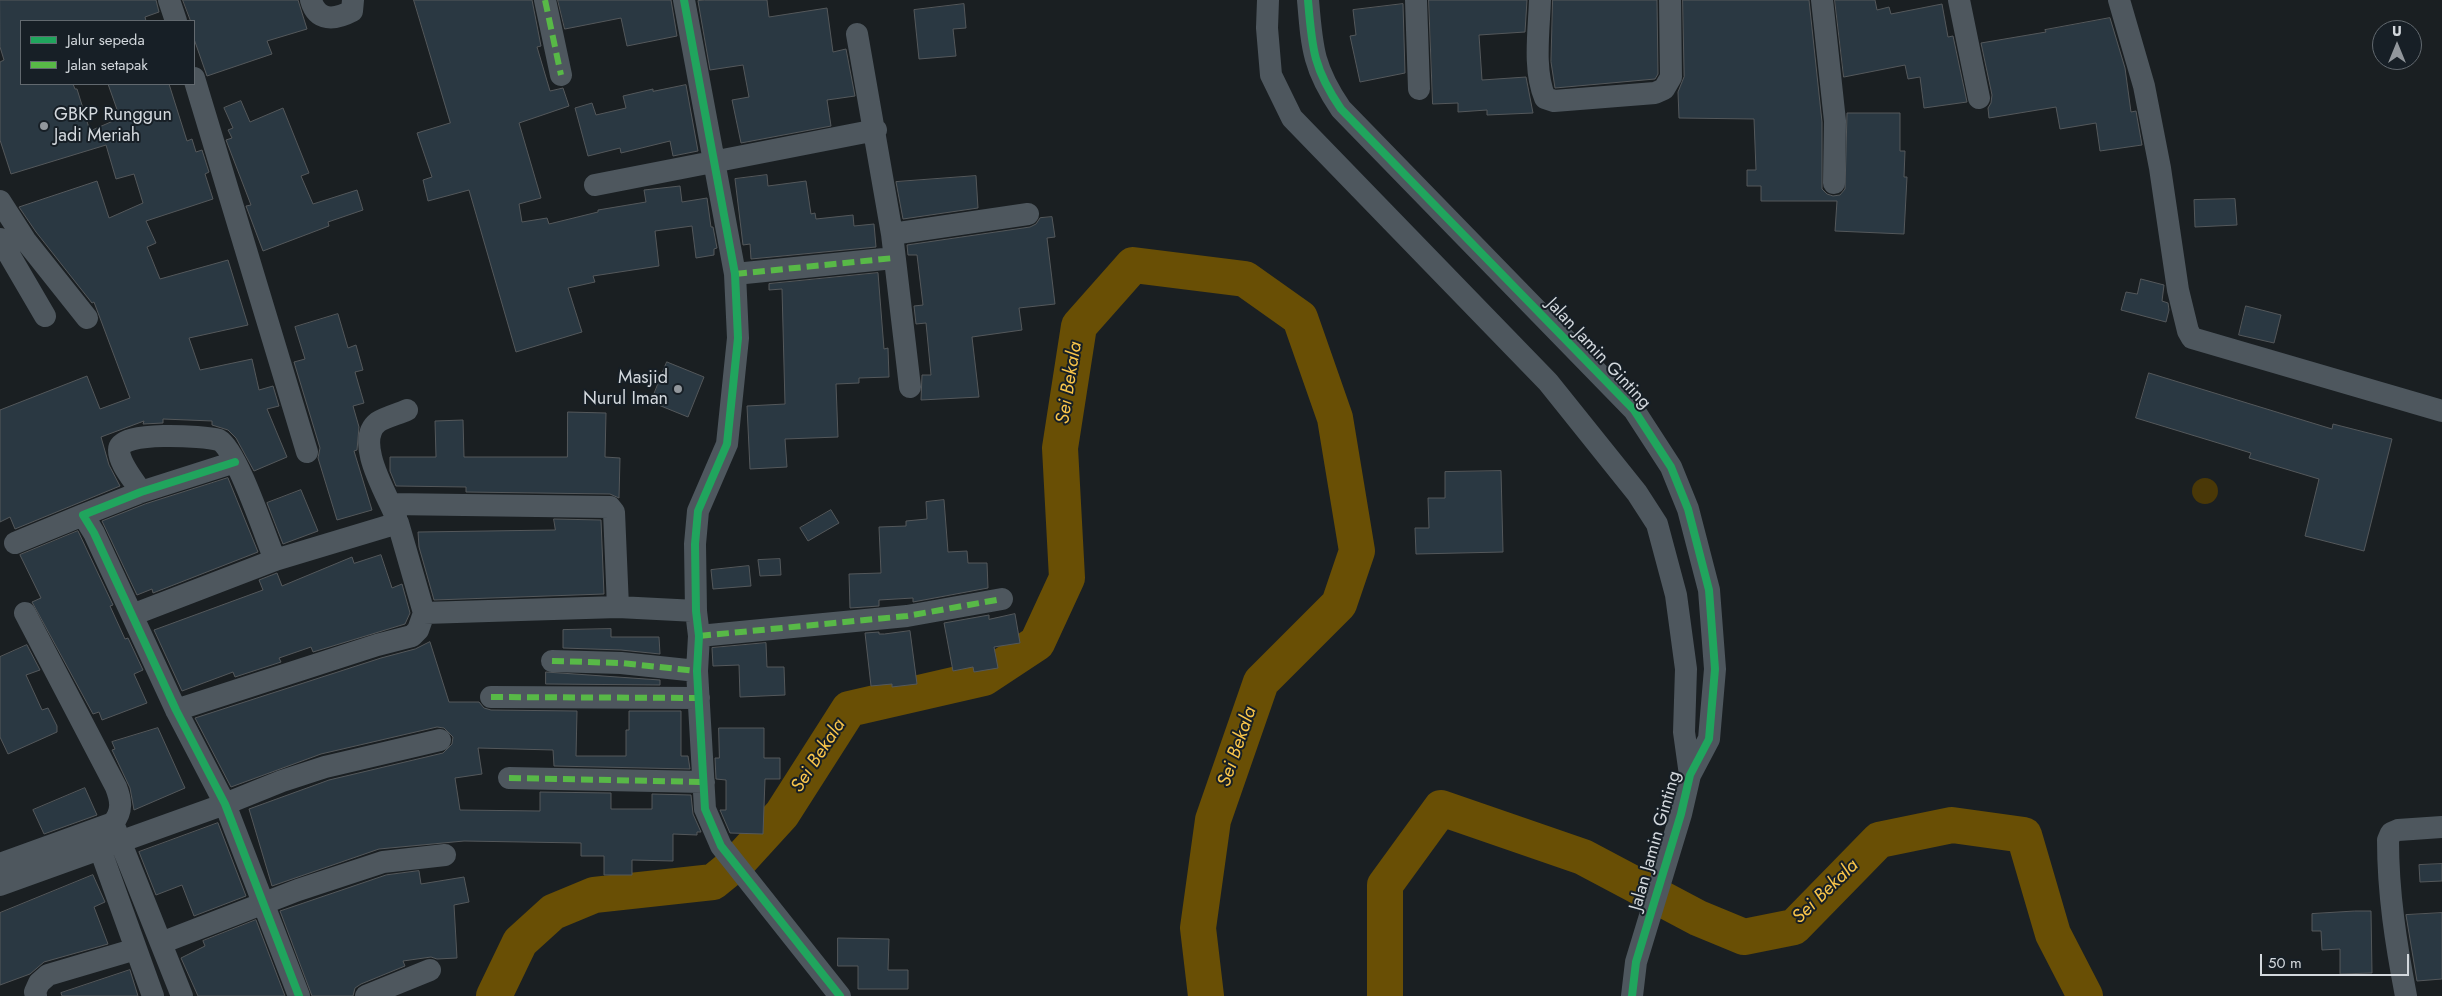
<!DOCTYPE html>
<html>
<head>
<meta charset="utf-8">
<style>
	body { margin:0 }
	#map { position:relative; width:2442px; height:996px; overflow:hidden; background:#1a1f22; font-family:Jost,sans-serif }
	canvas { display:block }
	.legend { position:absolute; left:20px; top:20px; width:175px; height:65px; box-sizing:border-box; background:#171f26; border:1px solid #62696f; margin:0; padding:6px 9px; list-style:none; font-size:15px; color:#d3d8dd }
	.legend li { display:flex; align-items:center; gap:10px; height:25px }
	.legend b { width:25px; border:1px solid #62696f }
	.north { position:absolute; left:2372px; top:20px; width:50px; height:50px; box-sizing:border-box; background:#171f26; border:1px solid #62696f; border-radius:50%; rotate:0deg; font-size:14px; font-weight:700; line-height:20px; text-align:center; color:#d3d8dd }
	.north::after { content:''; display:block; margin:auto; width:18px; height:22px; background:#92979c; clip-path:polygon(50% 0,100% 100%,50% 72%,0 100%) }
	.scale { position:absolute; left:2260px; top:954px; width:149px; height:22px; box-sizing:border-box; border:2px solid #d3d8dd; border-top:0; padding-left:6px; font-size:15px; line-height:18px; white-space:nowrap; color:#d3d8dd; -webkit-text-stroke:4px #171f26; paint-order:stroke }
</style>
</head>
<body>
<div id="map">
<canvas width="2442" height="996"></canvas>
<ul class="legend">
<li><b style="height:6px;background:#20a55d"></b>Jalur sepeda</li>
<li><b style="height:6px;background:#58b947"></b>Jalan setapak</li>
</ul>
<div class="north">U</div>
<div class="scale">50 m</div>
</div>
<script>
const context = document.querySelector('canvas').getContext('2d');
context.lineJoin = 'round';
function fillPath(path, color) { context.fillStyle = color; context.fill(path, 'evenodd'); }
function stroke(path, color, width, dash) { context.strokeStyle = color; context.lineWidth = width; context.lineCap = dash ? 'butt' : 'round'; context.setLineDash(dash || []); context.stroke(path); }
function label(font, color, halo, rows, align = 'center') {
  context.font = font + ' Jost,sans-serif'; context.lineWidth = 4; context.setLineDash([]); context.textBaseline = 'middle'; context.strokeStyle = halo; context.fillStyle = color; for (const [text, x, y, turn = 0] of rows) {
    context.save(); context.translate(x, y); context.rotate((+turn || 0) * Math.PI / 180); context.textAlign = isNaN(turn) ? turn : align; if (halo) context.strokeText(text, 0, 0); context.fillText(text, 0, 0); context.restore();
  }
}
const green = new Path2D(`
	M2192 491a13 13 0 1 1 26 0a13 13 0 1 1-26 0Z`);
const river = new Path2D(`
	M494,996L520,942L553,912L594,895L713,882L740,860L782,814L849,709L984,678L1037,643L1067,578L1060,448L1079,326L1133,265L1245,279L1300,318L1335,418L1357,551L1339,604L1261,682L1213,820L1198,928L1206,996
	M1385,996V885L1441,808L1583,857L1698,918L1744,937L1794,927L1879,840L1952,825L2024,835L2053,934L2085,996`);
const building = new Path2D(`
	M0,0H156L159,12L145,17L146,21H21V84H73L75,89H77L90,131L120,118L108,84H169L187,141L192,139L196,152L202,150L209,172L205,174L213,199L146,221L156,243L147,247L160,279L228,260L248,325L189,338L200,370L252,359L259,390L273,386L279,406L267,409L287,457L254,471L236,438L228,430L212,425V421L163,419V423L143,424L144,421L101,437L109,465L120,486L15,529L10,517L0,522V410L87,376L100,409L130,398L94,302L92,303L36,232L19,207L97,181L109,218L143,203L134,174L116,179L106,145L11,174L0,140V62L4,60L0,47Z
	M183,0H298L307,29L267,41L272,54L207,76L194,39V21H191Z
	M414,0H532L541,46L537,47L550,91L563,88L569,106L519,123L541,198L519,204L522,222L547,218L549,224L598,212V210L646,202L644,190L680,186L682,202L707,198L711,227H713L717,248L714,249V255L696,258L692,226L655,231L659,266L593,276L595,282L568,288L582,332L516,352L469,190L428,201L423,180L432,177L417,133L450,123Z
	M558,0H671L677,36L627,46L621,18L565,29Z
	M705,0H767L769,17L827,8L833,52L846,49L855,96L827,100L831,126L741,143L732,100L749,97L743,65L710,70L698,1Z
	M1429,0H1527L1525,32L1479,35L1482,80L1526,77L1533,113L1487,115V110L1458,112V103L1433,104Z
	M1553,0H1657L1658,74L1655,79L1555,88L1551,62Z
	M1683,0H1809L1822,122V189L1827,194L1833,196L1840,195L1845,189L1847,113H1900V151H1905L1904,177H1907L1904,234L1835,231L1837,201H1761V186H1747V170H1756L1754,119L1679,118L1678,92L1684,77Z
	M1835,0H1875L1877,10L1889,7L1891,14L1942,4L1948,37L1953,36L1967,102L1924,108L1920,77L1908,79L1905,65L1844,77Z
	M964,4L966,28L953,29L956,56L919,59L914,10Z
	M1403,4L1405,73L1360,82L1350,36L1356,35L1353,10Z
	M2110,18L2125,68L2131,112L2136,111L2142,145L2100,151L2096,123L2060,129L2056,107L1989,118L1988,108L1991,103L1992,95L1981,43L2046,32L2045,30Z
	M686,85L698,151L673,156L670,141L621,153L620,148L588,156L575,108L592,103L596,115L626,108L623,96L653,89V91Z
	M241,101L250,122L283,108L309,173L301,176L313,204L357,190L363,210L328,222L329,226L263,251L246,206L251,205L226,140L232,138L228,130L233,128L224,108Z
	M767,175L768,186L806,181L811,214L815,213L816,219L853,215L854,226L874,224L876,247L751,259L750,244L743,245L735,179Z
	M976,176L978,208L903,219L896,182Z
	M2235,199L2237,225L2195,227L2194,200Z
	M1052,217L1055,237L1047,238L1055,304L1019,308L1022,330L972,337L979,397L921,400L922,375H931L926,323L916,324L914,306L923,305L917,255H908L907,245L1030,227L1036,224L1040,218Z
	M878,273L884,349L888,348L889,377L859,378V383L836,384L838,437L785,439L787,467L750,469L747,406L785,404L782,289L769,290V284Z
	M2141,279L2164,285L2162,301L2168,303L2169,310L2166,322L2121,310L2126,292L2137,294Z
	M2246,306L2281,315L2274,343L2239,335Z
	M338,314L348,348L356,345L363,370L355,372L364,403L353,406L359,427L357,450L354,451L372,510L337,520L318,458L320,448L294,362L305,359L295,327Z
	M667,362L704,377L688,417L651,402Z
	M2149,373L2332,429L2333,424L2392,439L2364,551L2305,536L2319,479L2249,458L2251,453L2136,418Z
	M568,412L606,413L605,457L620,458L619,498L610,494L466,492V487L396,486L390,471V457H436L435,421L463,420L464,457H567Z
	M1501,471L1503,552L1416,554L1415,528H1429L1428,498H1445V472Z
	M228,478L258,552L153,593L152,589L137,595L102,521L145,504Z
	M301,490L318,531L283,544L267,503Z
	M944,500L948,552L967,551L968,563H987L988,588L913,602V598L879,600V606L850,608L849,574L881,573L879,527L906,526V521L927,519L926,502Z
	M831,510L839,523L808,541L800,528Z
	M554,519L601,520L604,594L434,600L419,547L418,532L555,530Z
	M78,531L113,605L110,606L125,639L128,638L143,670L134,674L147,703L102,720L99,712L93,714L32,602L41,598L20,555Z
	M381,555L392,588L402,584L410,613L405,624L313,652L311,647L279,658L281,662L235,677L233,672L182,691L154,630L263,590L259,580L277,573L282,586L352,557L354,563Z
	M780,559L781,575L760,576L758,560Z
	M749,566L751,586L713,589L711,570Z
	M1015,614L1020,643L994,647L998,668L974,672L973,667L953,671L944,623L989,615V619Z
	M611,629V637H659L660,654L621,650L563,648V630Z
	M910,631L917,684L892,687V684L871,686L865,633L879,632V634H884Z
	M430,642L449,702H479L484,708L491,710L577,711L576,756H626V730H629V711H681V756H688L690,769L554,766L553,750L478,748L482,774L455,778L460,810L540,811V792L611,793V809H652V794L691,795L693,814L701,832H697V835L673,834V861L632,860V875H604V856H581V843L464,841L379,849L272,886L249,809L329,780L443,753L452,744L453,737L444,728L437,727L321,754L231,787L195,718L381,658L415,649Z
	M766,643L767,667H784L785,695L740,697L739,665L713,666L712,648Z
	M27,645L40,670L26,675L42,710L48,708L57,726V732L8,754L0,737V657Z
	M546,672L660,680V685L546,684Z
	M158,728L185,788L134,810L130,788L112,750L115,749L112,742Z
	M719,728H764V758H780V779H765L763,834L730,833L720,810H726V780L716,779L715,758H719Z
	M85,788L97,815L44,834L33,810Z
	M218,823L246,896L194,916L182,885L156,895L139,852Z
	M2442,864V881L2420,882L2419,865Z
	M419,871L421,884L464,877L469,902L454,905L457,958L437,959L431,957L403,961L405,966L361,984L355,988L353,996H312L280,911L386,875Z
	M93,875L105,902L94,907L108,944L44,962L30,974L0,985V913Z
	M2355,911H2371L2372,973L2340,974V949L2322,950L2321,931H2312V914Z
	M2442,913V979L2417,981L2406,915Z
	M256,920L285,996H198L181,958L205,946L203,941Z
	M838,938L889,939L888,970H908V989H858V966H838Z
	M130,970L138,996H62L61,993Z`);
const minor = new Path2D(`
	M169,0L176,21
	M311,0C317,22 335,20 352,11L353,0
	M545,0L561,75
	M684,0L735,274L738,338L727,444L698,511L695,544L696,611L699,636L697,671L705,809L721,846L840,996
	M1268,0L1267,28L1271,75L1292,118L1548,382L1637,493L1657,524L1676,595L1686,669L1684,732L1690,775
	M1308,0C1312,48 1313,68 1341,109L1634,410L1671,467L1688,509L1709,590L1715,669L1709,739L1690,775L1681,814L1636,962L1632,996
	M1416,0L1419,89
	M1540,0C1539,30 1533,70 1545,98L1554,101L1655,93L1664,89L1671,77L1670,0
	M1822,0L1835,121L1834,183
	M1959,0L1979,98
	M2119,0L2144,86L2160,168L2178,290L2188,331L2192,338L2442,411
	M857,34L892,234L910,387
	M194,78L307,452
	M595,185L876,130
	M0,201L25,240L87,318
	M892,234L1028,214
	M0,239L45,316
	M735,274L894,258
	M235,462L141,492L83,515L94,533L176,710L225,804L299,996
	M141,492C134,480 119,464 119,450C119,430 204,436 219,440C237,450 265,536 275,560
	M391,504L610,507L614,512L618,607
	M396,517C388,496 353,441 378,422C386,417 398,414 407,410
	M15,543L83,515
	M132,615L275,560L398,523L424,613
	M699,636L907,616L1002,599
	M552,661L621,663L697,671
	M491,697L699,698
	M176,710L377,645L412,636L418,630L424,613L618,607L696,611
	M509,778L704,782
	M115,828L182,996
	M95,835L153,996
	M0,864L113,823C123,811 121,800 116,787L25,613
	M0,885L225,804L282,781L325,767L440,740
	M161,943L298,890L383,862L445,855
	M36,996L35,992L39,983L48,975L136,949
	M366,996L430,970
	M2406,996C2396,944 2388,893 2388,840L2391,833L2398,830L2442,827`);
const quiet = new Path2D(`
	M545,0L561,75
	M735,274L894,258
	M699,636L907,616L1002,599
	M552,661L621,663L697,671
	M491,697L699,698
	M509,778L704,782`);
const cycleway = new Path2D(`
	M684,0L735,274L738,338L727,444L698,511L695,544L696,611L699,636L697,671L705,809L721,846L840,996
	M1308,0C1312,48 1313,68 1341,109L1634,410L1671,467L1688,509L1709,590L1715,669L1709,739L1690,775L1681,814L1636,962L1632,996
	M235,462L141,492L83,515L94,533L176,710L225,804L299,996`);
const markers = [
	[44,126,5,"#92979c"],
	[678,389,5,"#92979c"]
];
const poiNames = [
	["GBKP Runggun",54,116],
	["Jadi Meriah",54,137],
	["Masjid",668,379,"right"],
	["Nurul Iman",668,400,"right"]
];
const streetNames = [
	["Jalan Jamin Ginting",1598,354,47],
	["Jalan Jamin Ginting",1656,841,-74]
];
const waterNames = [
	["Sei Bekala",1070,383,-81],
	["Sei Bekala",1238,747,-71],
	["Sei Bekala",819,756,-57],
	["Sei Bekala",1826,892,-44]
];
fillPath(green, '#4a3807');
stroke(river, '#694f05', 36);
fillPath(building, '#2a3842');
stroke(building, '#54585b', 1);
stroke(minor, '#4e575e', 22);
stroke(quiet, '#58b947', 6, [12, 6]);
stroke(cycleway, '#20a55d', 8);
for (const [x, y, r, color] of markers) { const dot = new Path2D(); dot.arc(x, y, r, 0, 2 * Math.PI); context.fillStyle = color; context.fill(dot); stroke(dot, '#171f26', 2); }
label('18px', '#d3d8dd', '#171f26', poiNames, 'left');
label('18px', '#d3d8dd', '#171f26', streetNames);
label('italic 19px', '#f9c54a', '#171f26', waterNames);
</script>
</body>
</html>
